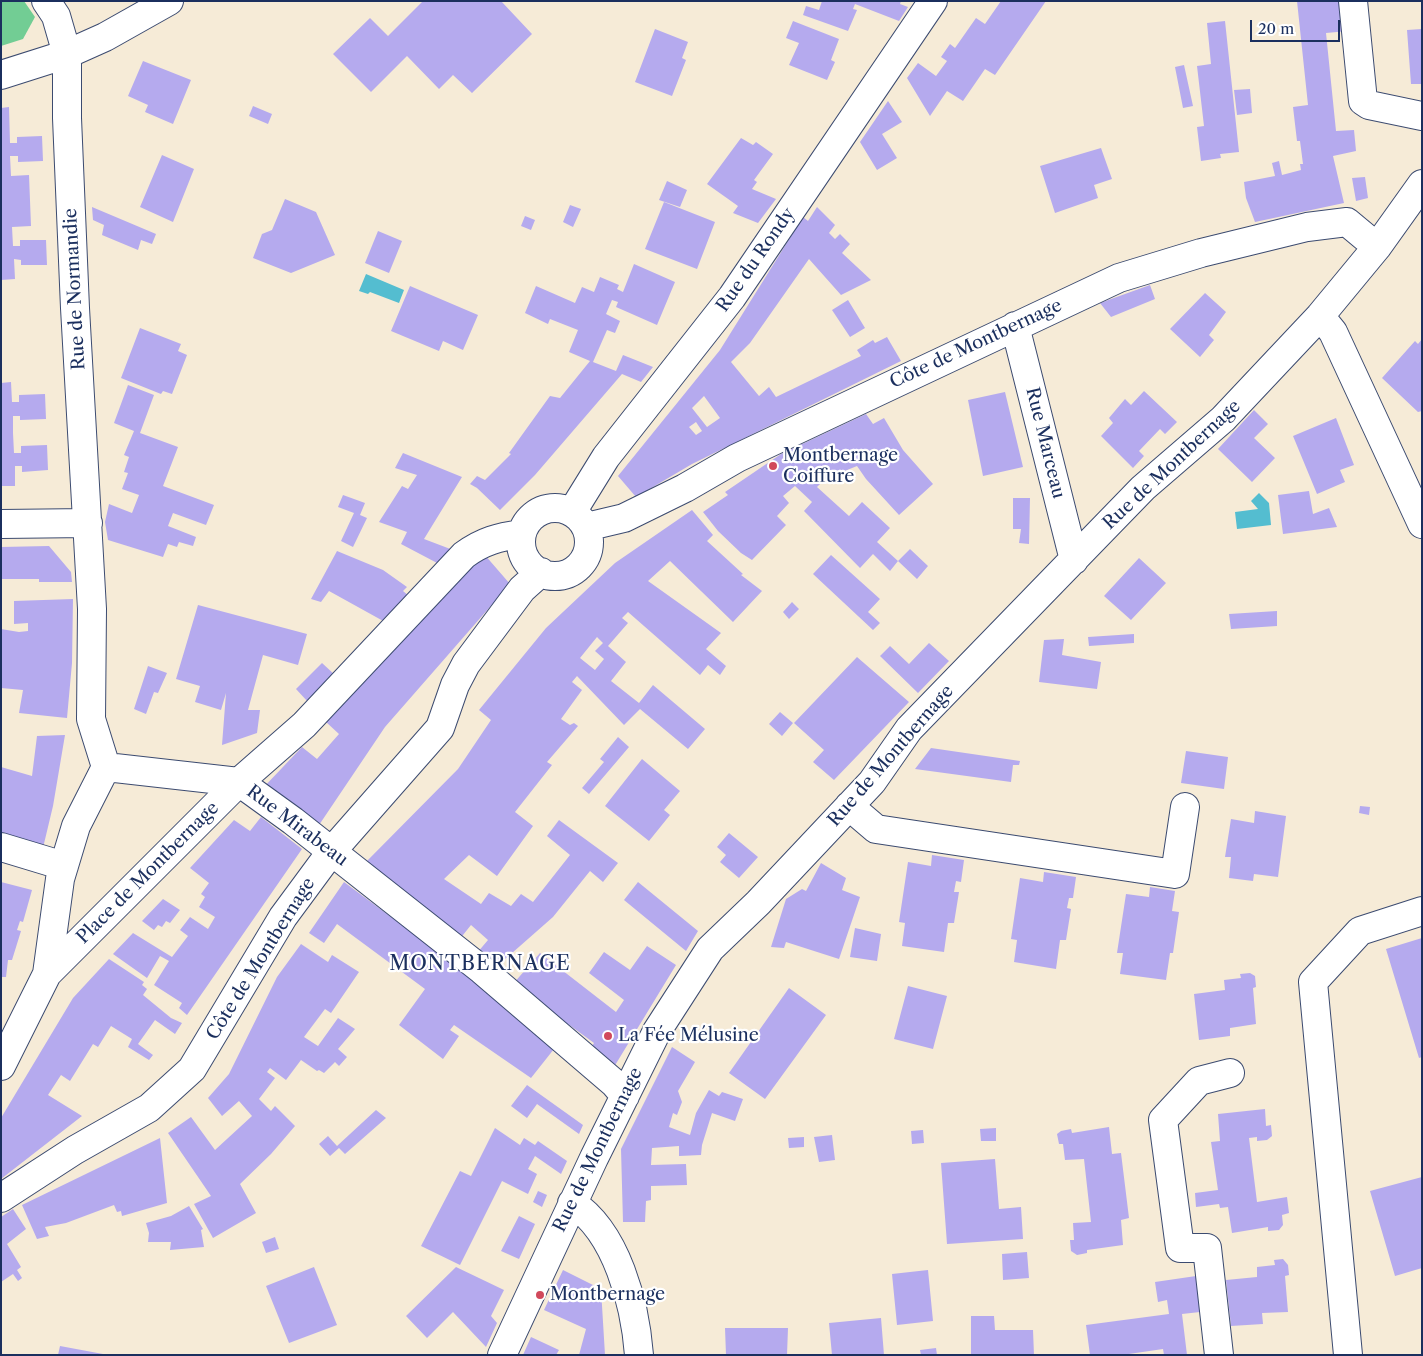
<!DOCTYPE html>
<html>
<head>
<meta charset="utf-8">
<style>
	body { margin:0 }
	#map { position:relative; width:1423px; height:1356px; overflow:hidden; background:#f6ebd7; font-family:"Libre Caslon Text",serif }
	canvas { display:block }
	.frame { position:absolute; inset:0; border:2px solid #1b2f5e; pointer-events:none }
	.scale { position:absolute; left:1250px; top:20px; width:90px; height:22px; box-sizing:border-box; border:2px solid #1b2f5e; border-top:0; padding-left:6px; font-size:15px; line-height:18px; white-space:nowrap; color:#1b2f5e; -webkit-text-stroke:4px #fff; paint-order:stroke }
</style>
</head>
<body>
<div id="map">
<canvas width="1423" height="1356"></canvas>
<div class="frame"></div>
<div class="scale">20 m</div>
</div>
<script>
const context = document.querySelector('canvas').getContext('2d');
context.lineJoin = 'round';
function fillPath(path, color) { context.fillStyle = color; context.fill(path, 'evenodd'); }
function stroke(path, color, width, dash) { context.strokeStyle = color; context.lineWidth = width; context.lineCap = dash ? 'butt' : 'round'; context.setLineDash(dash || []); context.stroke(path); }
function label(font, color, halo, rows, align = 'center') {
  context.font = font + ' "Libre Caslon Text",serif'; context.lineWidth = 4.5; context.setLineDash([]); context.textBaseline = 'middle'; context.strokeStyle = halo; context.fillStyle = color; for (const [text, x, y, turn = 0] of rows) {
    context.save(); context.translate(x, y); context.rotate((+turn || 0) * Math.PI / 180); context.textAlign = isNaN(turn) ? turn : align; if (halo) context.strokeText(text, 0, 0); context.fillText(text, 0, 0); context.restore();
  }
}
const green = new Path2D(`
	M1,1H24L35,17L23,39L1,46Z`);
const water = new Path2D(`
	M366,274L404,290L399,303L370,292L368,294L359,291Z
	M1259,493L1269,503L1271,525L1237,529L1235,512L1258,509L1251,501Z`);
const building = new Path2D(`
	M423,1H501L532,34L472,93L453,75L439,89L407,56L371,92L333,54L370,18L388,36Z
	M822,1H901L900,4L908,7L899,21L855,4L853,9L857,10L848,31L803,15L806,6L819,10Z
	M1001,1H1046L995,75L985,69L963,101L947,91L930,116L907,78L918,63L936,76L947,61L941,57L950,44L955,48L976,18L985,24Z
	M1297,1H1345L1348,31L1326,33L1336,131L1354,130L1356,151L1333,156L1344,203L1255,222L1246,198L1244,182L1275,176L1272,163L1279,161L1282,175L1301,170L1300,164H1303L1300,141H1297L1293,107L1308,105Z
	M793,21L839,39L831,60L835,62L827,80L789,65L799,43L786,38Z
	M1225,21L1239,152L1220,154L1221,158L1201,161L1197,127L1204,126L1197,66L1211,64L1207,23Z
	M655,29L688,42L682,58L686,60L672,96L635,82Z
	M1422,29V84H1411L1407,30Z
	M143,61L191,80L173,124L145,112L148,105L128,96Z
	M1184,65L1193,106L1183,108L1175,67Z
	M1250,89L1252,113L1237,115L1234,90Z
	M888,101L902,122L882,134L897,158L877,170L860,142Z
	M253,106L272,114L268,124L249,116Z
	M9,107L10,143H17V137L42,136L43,161L18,162V156H10L11,176L29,175L31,226L12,227L13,246H20V240H46L47,265H21V260L14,259L15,279L1,280V108Z
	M741,138L753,145L756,142L773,154L754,180L757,182L752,189L776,199L758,223L733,213L738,206L707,184Z
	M1101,148L1112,179L1094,185L1098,198L1055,213L1040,166Z
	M162,155L194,169L173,222L140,207Z
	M1365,177L1368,198L1356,201L1352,178Z
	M667,181L687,190L680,207L659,200Z
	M285,199L316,212L335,255L291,273L253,258L262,234L272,230Z
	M664,202L715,222L697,269L645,249Z
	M570,205L581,209L573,227L563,222Z
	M92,207L156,234L152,244L141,240L138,250L102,235L104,225L93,220Z
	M817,207L835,225L829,233L835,239L840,234L850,244L842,253L871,280L841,295L809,259L750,343L731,362L759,396L769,387L776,397L861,356L857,350L873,340L875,343L887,337L901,361L692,464L636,497L618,476L720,350L803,217L808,221ZM704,396L720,418L707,427L692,408ZM696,422L702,431L696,435L689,427Z
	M525,216L535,220L531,230L521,226Z
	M378,231L402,241L389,273L365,263Z
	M634,264L675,282L657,325L616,307L618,302L612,300L606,314L620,321L615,333L607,330L593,362L616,371L623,355L653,367L641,382L622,374L535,475L500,510L477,488L470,484L477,476L485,480L511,454L509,453L550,396L560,398L590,361L569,352L578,330L550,319L548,324L525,313L536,286L575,303L582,287L594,292L600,277L619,285L617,289L623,292Z
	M1150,285L1155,299L1111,317L1100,303Z
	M410,286L478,315L463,350L443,341L439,351L391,331Z
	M1205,293L1226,312L1209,335L1214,340L1200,357L1170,329Z
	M848,300L865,328L850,337L832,310Z
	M140,328L181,344L178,351L187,355L172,394L163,391L161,394L121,378Z
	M1422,339V411L1418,412L1382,378L1415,341L1418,344Z
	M11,382L12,402H19V395L45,394L46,419L20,420V416H13V433L14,453H21V446L47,445L48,470L22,472V466H15V486H1V383Z
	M128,385L154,395L140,433L178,447L163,486L214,505L206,525L173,513L168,526L196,537L193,546L179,542L177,547L168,544L163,557L108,540L105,522L109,504L132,513L139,495L122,489L128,473L124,472L129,457L124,455L134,431L114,423Z
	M1144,391L1177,422L1165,434L1160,429L1139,451L1144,456L1133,468L1101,436L1113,423L1109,418L1125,399L1131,405Z
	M1005,392L1023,467L983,476L968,400Z
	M1254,410L1268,424L1254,438L1275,458L1252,482L1218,449Z
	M866,414L873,424L884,418L903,450L933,484L899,515L866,479L857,466L825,479L817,487L849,516L862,502L890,528L877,542L898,561L890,571L873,554L860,568L804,511L812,502L795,486L783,496L789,503L777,516L786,525L752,560L741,553L718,531L703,512L728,495L725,492L781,454Z
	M1336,418L1354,465L1340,470L1345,482L1317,494L1293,436Z
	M403,453L462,477L424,539L453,550L439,564L401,544L407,532L379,522L402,486L408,489L417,475L395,468Z
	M1309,491L1313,514L1329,508L1337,527L1283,534L1278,495Z
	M343,495L365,503L360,515L367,518L353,547L341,541L354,513L338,507Z
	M1013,498H1030L1029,544L1019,543L1021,529H1013Z
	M692,510L713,535L707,541L743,574L741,575L762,591L733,622L670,561L648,581L721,633L706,649L726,666L720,675L708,665L700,675L628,612L622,618L628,623L608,646L626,662L611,681L639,703L653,685L705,729L688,749L640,709L624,725L577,676L572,682L582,690L561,719L570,725L574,723L578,726L547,762L552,765L515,812L533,826L497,876L469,855L444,879L481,904L489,893L511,906L521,894L533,902L570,855L547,836L559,820L618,863L603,882L590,871L553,917L495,968L477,953L488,940L471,925L459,940L366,862L458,769L491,720L479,710L546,628L615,563ZM597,637L603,643L595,651L604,659L595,670L580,658Z
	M49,546L71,572L72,582H39V579H1V547Z
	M910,549L928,566L917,579L898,561Z
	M337,551L383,570L407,587L403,591L409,596L385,622L329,591L321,602L311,599Z
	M484,554L510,584L385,727L315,831L261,790L302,747L317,759L339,734L326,722Z
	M831,555L880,599L868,612L880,623L873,630L813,574Z
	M1139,558L1166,583L1131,620L1104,596Z
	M73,599L72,663L67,718L19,713L23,690L1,688V629L19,632L28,631V623L14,624V601Z
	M792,602L799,609L789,619L783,612Z
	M198,605L307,634L298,665L263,655L248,710H260L257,733L225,744L222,745L226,693L221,710L195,702L200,686L176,679Z
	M1277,611V626L1231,629L1229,614Z
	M1134,634V643L1089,646L1088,637Z
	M1064,639L1062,655L1101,662L1097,689L1039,682L1044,640Z
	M929,643L949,661L918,693L880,656L890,646L909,664Z
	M857,657L909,702L834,780L813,762L824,750L794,723Z
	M322,663L335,675L308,702L296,689Z
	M148,666L167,673L158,693L154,692L146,714L134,709Z
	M780,712L793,723L782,736L769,724Z
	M65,735L53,806L42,852L1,842V767L32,776L37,736Z
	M618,737L629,747L589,794L582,788L604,762L600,759Z
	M931,748L1020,761L1019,765H1013L1011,782L915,769Z
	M1186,751L1228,757L1224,789L1181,783Z
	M642,759L680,791L664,810L670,815L649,841L605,806Z
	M1360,806L1370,807L1369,815L1359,813Z
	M1255,811L1286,816L1278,877L1254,874L1253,881L1229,878L1231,857H1225L1231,819L1254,823Z
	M261,817L302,849L187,1015L179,1008L182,1003L154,985L169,961L160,956L147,978L113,954L133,933L172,957L188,936L180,930L190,917L208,929L215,917L199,907L205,897L201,894L209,883L190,868L234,820L250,831Z
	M729,833L758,857L739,878L720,862L726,855L717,847Z
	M932,855L964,860L961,882L956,881L954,892H959L954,923H948L944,952L902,946L905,923L899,922L908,862L931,866Z
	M821,863L846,878L842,890L860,897L839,959L786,942L784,948L771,947L786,899L802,889L806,891Z
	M1044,872L1076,877L1073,898H1069L1067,908L1071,909L1066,940H1060L1056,969L1014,962L1017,940L1011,939L1020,878L1043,882Z
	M1,882L32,890L23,922L20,921L17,930L21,931L12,960H8L6,977H1Z
	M344,882L508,1004L506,1010L554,1049L531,1078L454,1025L450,1030L459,1036L443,1059L399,1025L425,989L337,924L324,943L309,933Z
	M638,882L698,931L686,951L624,900Z
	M1150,887L1175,891L1172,911L1179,912L1173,953H1170L1166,980L1120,974L1123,953H1117L1126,894L1149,897Z
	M163,899L180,910L170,923L166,921L162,927L158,925L154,930L142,921Z
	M855,928L881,934L877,961L850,957Z
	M1422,938V1057L1419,1058L1386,949Z
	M301,944L328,962L332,955L359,972L331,1013L325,1009L304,1037L318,1046L338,1018L355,1029L338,1049L347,1057L339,1066L335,1062L324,1073L319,1070L317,1071L301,1060L286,1080L270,1068L267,1072L275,1078L259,1099L271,1111L275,1106L295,1126L271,1154L240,1184L256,1213L213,1238L194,1204L211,1196L168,1133L191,1117L215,1150L252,1116L239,1101L222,1116L208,1098L229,1074L277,977Z
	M647,946L676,965L614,1067L591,1048L594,1043L568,1024L566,1027L513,984L540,953L616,1012L624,1000L589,973L604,952L630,970Z
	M109,959L144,982L142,985L147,989L143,995L171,1018L182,1023L175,1034L155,1020L138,1044L153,1055L149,1060L128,1047L132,1039L111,1026L98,1047L93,1044L70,1081L61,1075L48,1095L82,1116L1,1179V1118L73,998Z
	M1250,973L1255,976L1256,987L1253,988L1256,1024L1230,1028V1036L1199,1040L1194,994L1225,990L1224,980L1241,978L1240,974Z
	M908,986L947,996L933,1049L894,1039Z
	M789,988L826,1015L765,1099L729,1073Z
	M672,1047L695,1062L678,1091L682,1102L677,1115L673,1113L669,1127L690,1135L696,1113L709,1090L719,1096L722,1092L743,1099L735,1121L712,1113L702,1145L701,1155L679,1156V1146L652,1148L651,1165L686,1164L687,1185L651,1186V1200L646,1201L645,1222H623L621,1149Z
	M527,1085L583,1125L579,1134L537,1104L527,1118L511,1106Z
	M1265,1109L1266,1126L1271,1125L1272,1136L1267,1140L1257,1141V1137L1249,1138L1257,1202L1287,1197L1289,1213L1282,1215L1283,1225L1279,1230L1268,1231V1227L1232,1233L1228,1207L1220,1208L1219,1204L1196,1207L1195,1193L1218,1190L1211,1142L1220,1141L1218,1114Z
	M376,1110L386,1118L345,1154L339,1148L330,1156L319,1144L328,1136L337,1146Z
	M1109,1127L1112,1154L1121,1153L1129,1218L1121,1220L1123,1245L1087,1250V1253L1077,1255L1071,1251L1070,1240H1074L1073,1223L1091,1222L1084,1159L1065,1160L1063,1144H1059L1057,1134L1061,1131L1071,1129L1072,1133Z
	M495,1128L520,1145L524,1138L535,1145L538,1141L567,1161L561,1174L535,1156L528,1169L537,1174L528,1194L502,1181L460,1265L421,1246L460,1171L471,1176Z
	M996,1128V1141H981L980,1129Z
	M923,1130L924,1143L912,1144L911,1131Z
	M832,1135L835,1160L819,1162L814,1137Z
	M804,1137V1147L789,1148L788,1138Z
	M160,1138L167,1203L122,1216L121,1211L117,1212L114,1205L66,1223L45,1227L49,1236L37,1239L22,1205Z
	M995,1159L999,1209L1021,1207L1023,1239L947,1244L941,1163Z
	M1422,1177V1268L1395,1276L1370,1191Z
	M538,1191L547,1195L542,1207L533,1202Z
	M189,1206L203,1229L201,1230L204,1247L170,1250L171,1242H148L149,1233L146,1223L171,1216Z
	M13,1209L26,1229L7,1244L21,1267L17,1270L22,1278L18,1281L13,1274L1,1282V1217Z
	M519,1216L535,1224L519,1259L501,1251Z
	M275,1237L279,1249L266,1253L262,1242Z
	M1027,1252L1029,1278L1003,1280L1002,1254Z
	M1283,1259L1288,1265L1289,1275L1285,1276L1288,1312L1262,1313L1263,1324L1231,1326L1226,1280L1257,1277V1267L1275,1265L1274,1260Z
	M314,1267L337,1325L289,1343L266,1286Z
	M456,1267L504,1290L491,1316L497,1323L486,1347L453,1312L427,1338L406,1316Z
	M563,1270L601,1289L605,1355H579L586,1329L544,1310Z
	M928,1270L933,1321L897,1325L892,1274Z
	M1196,1276L1200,1312L1182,1314L1187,1355H1164L1163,1349L1122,1355H1090L1086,1325L1169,1314L1167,1300L1158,1302L1155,1282Z
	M971,1316H994L995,1330H1033L1034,1355H971Z
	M881,1318L884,1355H832L829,1323Z
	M725,1328H788L787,1355H726Z
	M531,1337L559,1350L556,1355H523Z
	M60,1346L103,1354V1355H58Z
	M936,1348L937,1355H921L920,1350Z`);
const minor = new Path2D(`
	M1353,1L1363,101L1369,105L1422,116
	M1,75L67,54L105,37L169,1
	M1320,316L1333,332L1422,524
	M1015,326L1074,560
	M521 542a34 34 0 1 1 68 0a34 34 0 1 1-68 0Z
	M572,512L606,457L732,297L933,1
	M1,524L88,523
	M586,527L624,518L685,488L737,458L1119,278L1201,253L1307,227L1347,222L1377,247
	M106,767L239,782
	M239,782L293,821L482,970L614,1083L625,1096
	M849,806L876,829L1175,874L1185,807
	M1,847L64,866
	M47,974L239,782L304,725L464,555C483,541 499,537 521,534
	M1,1066L47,974L60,879L76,826L106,767L91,719L92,609L75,308L67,118V54L56,16L46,1
	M1,1198L75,1150L149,1108L192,1069L283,917L331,852L440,728L455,685L466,664L522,589L541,572
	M572,1203C617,1232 635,1304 639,1355
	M502,1355L594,1158L657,1031L710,949L758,903L872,782L909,729L1143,488L1223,419L1320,316L1377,247L1422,184
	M1219,1355L1207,1248H1180L1163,1120L1199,1081L1230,1073
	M1348,1355L1313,982L1360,931L1422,911`);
const markers = [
	[773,466,5,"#d1495b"],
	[608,1036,5,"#d1495b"],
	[540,1295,5,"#d1495b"]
];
const streetNames = [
	["Rue du Rondy",756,260,-55],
	["Rue de Normandie",75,289,-93],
	["Côte de Montbernage",976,344,-25],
	["Rue Marceau",1045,443,76],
	["Rue de Montbernage",1172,465,-43],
	["Rue de Montbernage",891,756,-49],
	["Rue Mirabeau",297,826,37],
	["Place de Montbernage",148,873,-45],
	["Côte de Montbernage",261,959,-58],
	["Rue de Montbernage",598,1150,-64]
];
const poiNames = [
	["Montbernage",783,456],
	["Coiffure",783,477],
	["La Fée Mélusine",618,1036],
	["Montbernage",550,1295]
];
const quarterNames = [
	["MONTBERNAGE",480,964]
];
fillPath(green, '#72cd94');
fillPath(water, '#54bdd0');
fillPath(building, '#b5aaee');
stroke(minor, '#3c4b70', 30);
stroke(minor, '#fff', 28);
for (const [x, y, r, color] of markers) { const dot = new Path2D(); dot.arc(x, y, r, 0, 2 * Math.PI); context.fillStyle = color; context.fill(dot); stroke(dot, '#fff', 2); }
label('18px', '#1b2f5e', '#fff', streetNames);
label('18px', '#1b2f5e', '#fff', poiNames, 'left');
context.letterSpacing = '1px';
label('20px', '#1b2f5e', '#fff', quarterNames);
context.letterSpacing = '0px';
</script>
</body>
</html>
